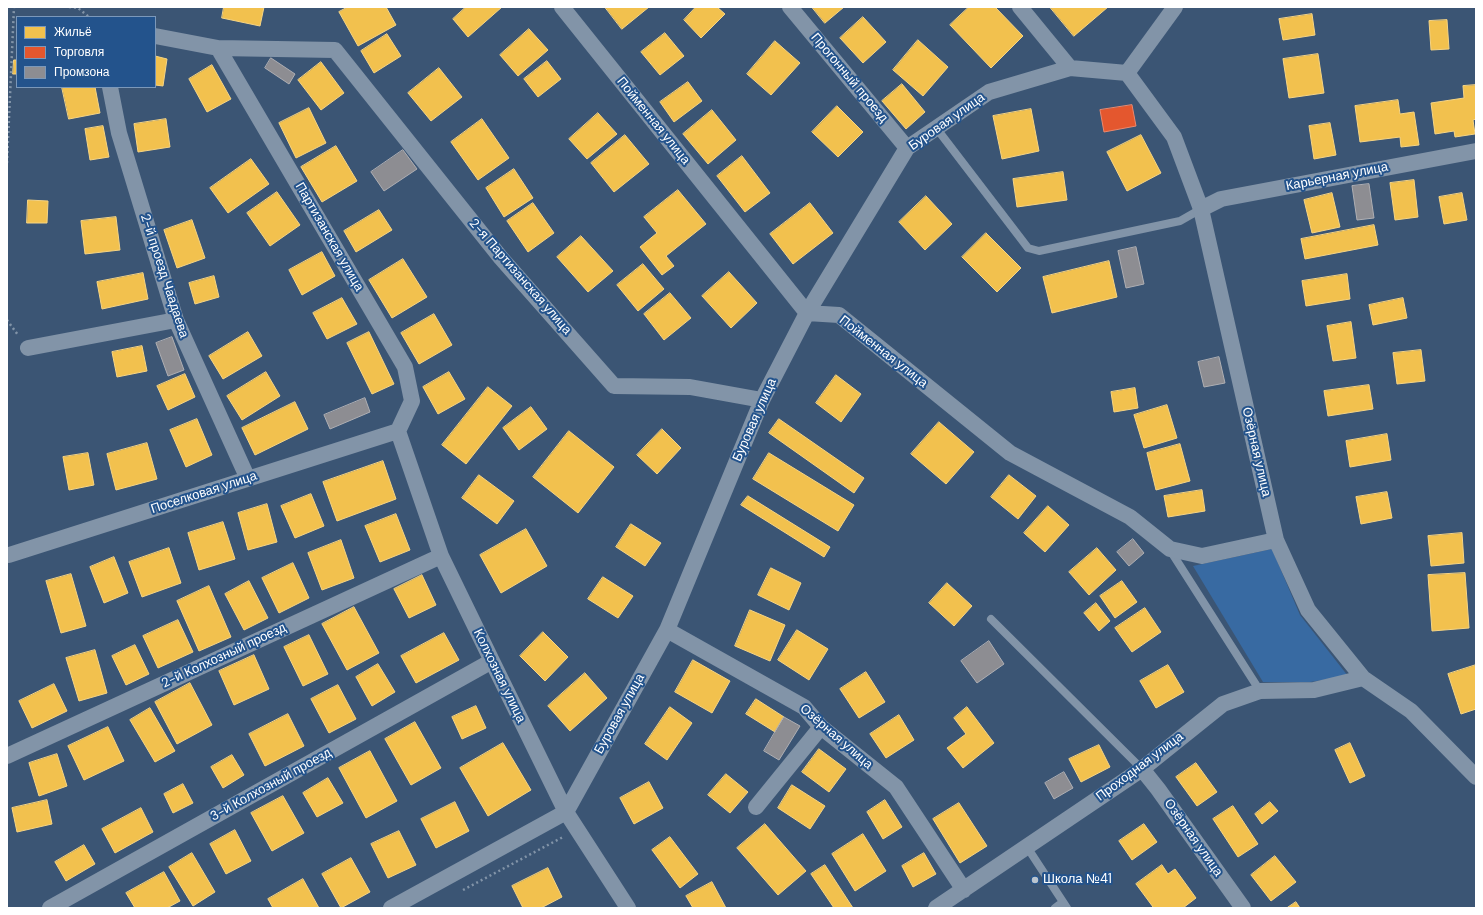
<!DOCTYPE html>
<html>
<head>
<meta charset="utf-8">
<style>
	body { margin:0 }
	#map { position:relative; width:1483px; height:915px; overflow:hidden; background:#3b5574; font-family:"DM Sans",sans-serif }
	canvas { display:block }
	.frame { position:absolute; inset:0; border:8px solid #fff; pointer-events:none }
	.legend { position:absolute; left:16px; top:16px; width:140px; height:72px; box-sizing:border-box; background:#23538c; border:1px solid #7b98ba; margin:0; padding:5px 7px; list-style:none; font-size:12px; color:#fff }
	.legend li { display:flex; align-items:center; gap:8px; height:20px }
	.legend b { width:20px; border:1px solid #7b98ba }
</style>
</head>
<body>
<div id="map">
<canvas width="1483" height="915"></canvas>
<div class="frame"></div>
<ul class="legend">
<li><b style="height:11px;background:#f2c14e"></b>Жильё</li>
<li><b style="height:11px;background:#e4572e"></b>Торговля</li>
<li><b style="height:11px;background:#8d8d92"></b>Промзона</li>
</ul>
</div>
<script>
const context = document.querySelector('canvas').getContext('2d');
context.lineJoin = 'round';
function fillPath(path, color) { context.fillStyle = color; context.fill(path, 'evenodd'); }
function stroke(path, color, width, dash) { context.strokeStyle = color; context.lineWidth = width; context.lineCap = dash ? 'butt' : 'round'; context.setLineDash(dash || []); context.stroke(path); }
function label(font, color, halo, rows, align = 'center') {
  context.font = font + ' "DM Sans",sans-serif'; context.lineWidth = 4; context.setLineDash([]); context.textBaseline = 'middle'; context.strokeStyle = halo; context.fillStyle = color; for (const [text, x, y, turn = 0] of rows) {
    context.save(); context.translate(x, y); context.rotate((+turn || 0) * Math.PI / 180); context.textAlign = isNaN(turn) ? turn : align; if (halo) context.strokeText(text, 0, 0); context.fillText(text, 0, 0); context.restore();
  }
}
const green = new Path2D(`
	M1272,549L1300,615L1348,676L1310,682H1263L1193,566Z`);
const homes = new Path2D(`
	M224,7H264L260,26L222,18Z
	M348,7H386L396,25L358,46L339,12Z
	M466,7H502L468,37L453,19Z
	M605,7H649L622,29Z
	M696,7H717L725,14L701,38L684,20Z
	M812,7H844L825,23Z
	M969,7H995L1023,36L991,68L950,25Z
	M1050,7H1108L1074,36Z
	M1312,14L1315,35L1283,40L1279,19Z
	M863,17L886,42L863,63L840,38Z
	M1447,20L1449,49L1431,50L1429,21Z
	M529,29L548,50L518,76L500,55Z
	M665,33L684,56L660,75L641,52Z
	M387,34L401,56L374,73L361,51Z
	M918,40L948,67L923,96L893,70Z
	M775,41L800,63L771,95L747,74Z
	M1318,54L1324,93L1289,98L1283,59Z
	M155,56L167,59L163,86L155,85Z
	M14,60H17V74H13Z
	M547,61L561,79L538,97L524,79Z
	M321,62L344,93L321,110L298,80Z
	M212,65L231,99L207,112L189,79Z
	M439,68L462,97L431,121L408,93Z
	M688,82L702,101L674,122L660,102Z
	M902,84L925,112L906,129L882,101Z
	M1476,85V119L1473,120L1475,134L1455,137L1454,131L1435,134L1431,103L1464,98L1463,86Z
	M62,87H95L100,113L69,119Z
	M1398,100L1400,114L1414,112L1419,145L1401,147L1400,137L1360,142L1355,106Z
	M837,106L863,132L838,157L812,132Z
	M309,108L326,143L296,158L279,123Z
	M1031,109L1039,151L1002,159L993,116Z
	M712,110L736,140L708,164L683,134Z
	M598,113L617,134L587,159L569,139Z
	M166,119L170,147L138,152L134,124Z
	M482,119L509,158L478,180L451,142Z
	M1330,123L1336,155L1314,159L1309,126Z
	M103,126L109,157L90,160L85,129Z
	M625,135L649,164L614,192L591,163Z
	M1141,135L1161,173L1127,191L1107,152Z
	M336,146L357,181L322,202L301,167Z
	M742,156L770,193L745,212L717,176Z
	M251,159L269,184L228,213L210,188Z
	M514,169L533,198L504,217L486,188Z
	M1063,172L1067,200L1017,207L1013,179Z
	M1414,180L1418,217L1395,220L1390,183Z
	M678,190L706,224L666,256L674,266L662,275L640,247L657,233L644,217Z
	M277,192L300,225L270,246L247,213Z
	M1332,193L1340,227L1312,233L1304,200Z
	M1462,193L1467,220L1444,224L1439,197Z
	M926,196L952,224L925,250L899,222Z
	M28,200L48,201L47,223H27Z
	M533,203L554,233L528,252L507,221Z
	M810,203L833,233L793,264L770,234Z
	M379,210L392,230L356,252L344,231Z
	M116,217L120,250L85,254L81,221Z
	M192,220L205,258L177,268L164,230Z
	M1374,225L1378,245L1305,259L1301,239Z
	M986,233L1021,268L997,292L962,257Z
	M581,236L613,271L588,292L557,257Z
	M322,252L335,276L302,295L289,270Z
	M403,259L427,297L392,318L369,280Z
	M1109,261L1117,297L1052,313L1043,277Z
	M643,264L664,289L638,311L617,285Z
	M729,272L757,303L731,328L702,296Z
	M143,273L148,299L102,309L97,282Z
	M1347,274L1350,299L1306,306L1302,281Z
	M214,276L219,297L195,304L189,283Z
	M670,293L691,318L664,340L644,314Z
	M342,298L357,324L327,339L313,313Z
	M1403,298L1407,318L1373,325L1369,305Z
	M434,314L452,345L419,364L401,333Z
	M1351,322L1356,358L1333,361L1327,326Z
	M248,332L262,356L223,379L209,356Z
	M369,332L394,384L372,394L347,343Z
	M142,346L147,371L117,377L112,352Z
	M1421,350L1425,381L1397,384L1393,353Z
	M266,372L280,396L242,420L227,396Z
	M449,372L465,399L438,414L423,387Z
	M185,374L195,397L168,410L157,386Z
	M836,375L861,394L841,422L816,403Z
	M1369,385L1373,409L1328,416L1324,391Z
	M488,387L512,406L466,464L442,445Z
	M1135,388L1138,408L1114,412L1111,392Z
	M295,402L308,429L255,455L242,428Z
	M1167,405L1177,438L1144,448L1134,415Z
	M531,407L547,429L519,450L503,428Z
	M197,419L212,455L186,467L170,430Z
	M779,419L864,478L854,493L769,433Z
	M939,422L974,452L946,484L911,454Z
	M662,429L681,448L657,474L637,455Z
	M569,431L614,467L578,513L533,477Z
	M1387,434L1391,460L1350,467L1346,441Z
	M147,443L157,479L116,490L107,454Z
	M1180,444L1190,481L1156,490L1147,453Z
	M88,453L94,485L69,490L63,457Z
	M769,453L854,505L838,531L753,479Z
	M383,461L396,499L337,521L323,482Z
	M479,475L514,501L497,524L462,498Z
	M1009,475L1036,496L1018,519L991,497Z
	M1202,490L1205,511L1168,517L1164,496Z
	M1387,492L1392,518L1361,524L1356,497Z
	M311,494L324,526L295,538L281,506Z
	M748,496L830,547L824,557L741,505Z
	M267,504L277,542L248,550L238,513Z
	M1048,506L1069,525L1045,552L1024,533Z
	M396,514L410,550L380,562L365,526Z
	M223,522L235,559L199,570L188,533Z
	M631,524L661,543L645,566L616,547Z
	M526,529L547,566L501,593L480,555Z
	M1462,533L1464,563L1431,566L1428,536Z
	M341,540L354,578L322,590L308,553Z
	M169,548L181,583L142,597L129,562Z
	M1097,548L1116,570L1089,595L1069,572Z
	M114,557L128,593L104,603L90,567Z
	M293,563L309,598L279,613L262,578Z
	M771,568L801,583L789,610L758,595Z
	M1465,573L1469,628L1432,631L1428,575Z
	M71,574L86,626L61,633L46,581Z
	M422,575L436,605L409,618L394,589Z
	M603,577L633,596L618,618L588,599Z
	M249,581L268,618L244,630L225,594Z
	M1122,581L1137,602L1115,618L1100,596Z
	M947,583L972,606L954,626L929,603Z
	M209,586L231,637L199,651L177,601Z
	M1096,603L1110,621L1099,631L1084,613Z
	M354,607L379,653L347,670L322,624Z
	M1145,608L1161,632L1132,652L1115,628Z
	M750,610L785,625L770,661L735,646Z
	M178,620L193,652L158,668L143,636Z
	M797,630L828,649L809,680L778,660Z
	M543,632L568,657L545,681L520,656Z
	M444,633L459,660L416,683L401,656Z
	M309,635L328,674L303,686L284,647Z
	M135,645L149,674L126,685L112,656Z
	M95,650L107,693L79,701L66,658Z
	M254,655L269,689L234,705L219,671Z
	M693,660L730,681L712,713L675,692Z
	M378,664L395,692L372,706L356,677Z
	M1168,665L1184,692L1156,708L1140,681Z
	M1476,665V709L1461,714L1448,674Z
	M866,672L885,702L859,718L840,689Z
	M585,673L607,698L570,731L548,706Z
	M190,683L212,725L177,744L155,702Z
	M54,684L67,711L32,728L19,701Z
	M338,685L356,719L329,733L311,699Z
	M756,699L784,717L775,732L746,714Z
	M476,706L486,728L462,739L452,717Z
	M670,707L692,723L667,760L645,744Z
	M967,707L994,743L963,768L947,748L966,734L954,718Z
	M150,708L175,751L155,762L130,720Z
	M288,714L304,746L265,766L249,734Z
	M899,715L914,740L886,758L870,734Z
	M415,722L441,768L411,785L385,739Z
	M108,727L124,761L84,780L68,746Z
	M503,743L531,790L488,816L460,768Z
	M1350,743L1365,776L1350,783L1335,750Z
	M1099,745L1110,767L1081,782L1069,759Z
	M819,749L846,769L829,792L802,772Z
	M370,751L397,801L366,818L339,768Z
	M57,754L67,786L39,796L29,763Z
	M232,755L244,775L223,788L211,767Z
	M1196,763L1217,792L1197,806L1176,777Z
	M726,774L748,792L730,813L708,795Z
	M328,778L343,803L317,817L303,793Z
	M649,782L663,808L634,824L620,798Z
	M183,784L193,803L173,813L164,794Z
	M792,785L825,806L810,829L778,808Z
	M283,796L304,833L272,851L251,813Z
	M47,800L52,824L17,832L12,808Z
	M885,800L902,827L883,839L867,812Z
	M455,802L469,831L436,848L421,819Z
	M1270,802L1278,811L1262,824L1255,814Z
	M959,803L987,846L960,863L933,819Z
	M1233,806L1258,844L1238,857L1213,819Z
	M141,808L153,832L115,853L102,829Z
	M765,824L806,871L778,895L737,848Z
	M1144,824L1157,842L1132,860L1119,841Z
	M235,830L251,861L226,874L210,844Z
	M399,831L416,865L388,878L371,844Z
	M863,834L886,871L855,891L832,854Z
	M670,837L698,874L680,888L652,850Z
	M84,845L95,864L66,881L55,862Z
	M192,853L215,892L193,906L169,867Z
	M924,853L936,874L913,887L902,866Z
	M1275,856L1296,882L1271,901L1251,875Z
	M351,858L370,892L341,908L322,874Z
	M825,865L853,908H834L811,874Z
	M1162,865L1168,874L1175,869L1196,898L1183,908H1151L1153,907L1136,884Z
	M548,868L562,897L541,908H523L512,886Z
	M164,872L180,901L167,908H135L126,893Z
	M303,879L319,908H273L268,899Z
	M712,882L726,908H693L686,896Z
	M1296,902L1300,908H1287Z`);
const shops = new Path2D(`
	M1132,105L1136,126L1104,132L1100,110Z`);
const industry = new Path2D(`
	M271,58L295,74L289,84L265,68Z
	M403,150L417,169L384,191L371,172Z
	M1369,184L1374,218L1357,220L1352,186Z
	M1136,247L1144,284L1126,288L1118,251Z
	M172,337L184,370L168,376L156,343Z
	M1219,357L1225,383L1204,387L1198,362Z
	M365,398L370,412L330,429L324,415Z
	M1133,539L1144,553L1129,566L1117,552Z
	M989,641L1004,664L977,683L961,661Z
	M784,717L800,726L779,760L764,751Z
	M1064,772L1073,788L1054,799L1045,783Z`);
const path = new Path2D(`
	M69,7L78,8L89,17
	M7,163L14,7
	M7,320L18,335
	M463,890L563,837`);
const lane = new Path2D(`
	M937,129L1028,248L1039,251L1180,221L1201,209
	M1170,550L1260,691
	M991,619L1142,769
	M1027,847L1067,908
	M1055,908L1063,902`);
const street = new Path2D(`
	M562,7L807,313L839,315L1010,453L1130,517L1170,549L1202,556L1276,540
	M790,7L907,148
	M1020,7L1070,68
	M155,36L218,48L335,50L501,258L614,386L690,387L762,400
	M218,48L405,367L412,401L398,431
	M1127,73L1174,137L1201,209L1276,540L1308,610L1363,678L1411,711L1476,777
	M110,87L119,133L176,320L248,479
	M1201,209L1221,199L1476,151
	M28,348L176,320
	M398,431L441,556L492,661L566,812L628,908
	M9,555L398,431
	M667,630L804,707L821,727L896,787L964,890
	M7,756L441,556
	M1142,769L1158,789L1243,908
	M756,807L821,727
	M50,908L492,661
	M391,908L566,812L667,630L762,400L807,313L907,148L989,92L1070,68L1127,73L1175,7
	M936,908L1142,769L1223,704L1260,691L1314,690L1363,678`);
const markers = [
	[1035,880,4,"#bac4ce"]
];
const streetNames = [
	["Прогонный проезд",849,78,50],
	["Пойменная улица",653,121,51],
	["Буровая улица",947,122,-35],
	["Карьерная улица",1337,177,-11],
	["Партизанская улица",329,237,60],
	["2-й проезд Чаадаева",164,276,72],
	["2-я Партизанская улица",520,277,49],
	["Пойменная улица",883,352,38],
	["Буровая улица",755,420,-66],
	["Озёрная улица",1256,452,77],
	["Поселковая улица",204,493,-18],
	["2-й Колхозный проезд",224,656,-25],
	["Колхозная улица",499,676,64],
	["Буровая улица",620,714,-61],
	["Озёрная улица",836,737,41],
	["Проходная улица",1140,767,-37],
	["3-й Колхозный проезд",271,785,-29],
	["Озёрная улица",1193,838,55]
];
const poiNames = [
	["Школа №41",1043,880]
];
fillPath(green, '#386aa2');
fillPath(homes, '#f2c14e');
stroke(homes, '#f6d483', 1);
fillPath(shops, '#e4572e');
stroke(shops, '#ec896d', 1);
fillPath(industry, '#8d8d92');
stroke(industry, '#afafb3', 1);
stroke(path, '#8294a8', 2.5, [2, 3]);
stroke(lane, '#8294a8', 8);
stroke(street, '#8294a8', 16);
for (const [x, y, r, color] of markers) { const dot = new Path2D(); dot.arc(x, y, r, 0, 2 * Math.PI); context.fillStyle = color; context.fill(dot); stroke(dot, '#23538c', 1.5); }
label('13px', '#fff', '#23538c', streetNames);
label('13px', '#fff', '#23538c', poiNames, 'left');
</script>
</body>
</html>
